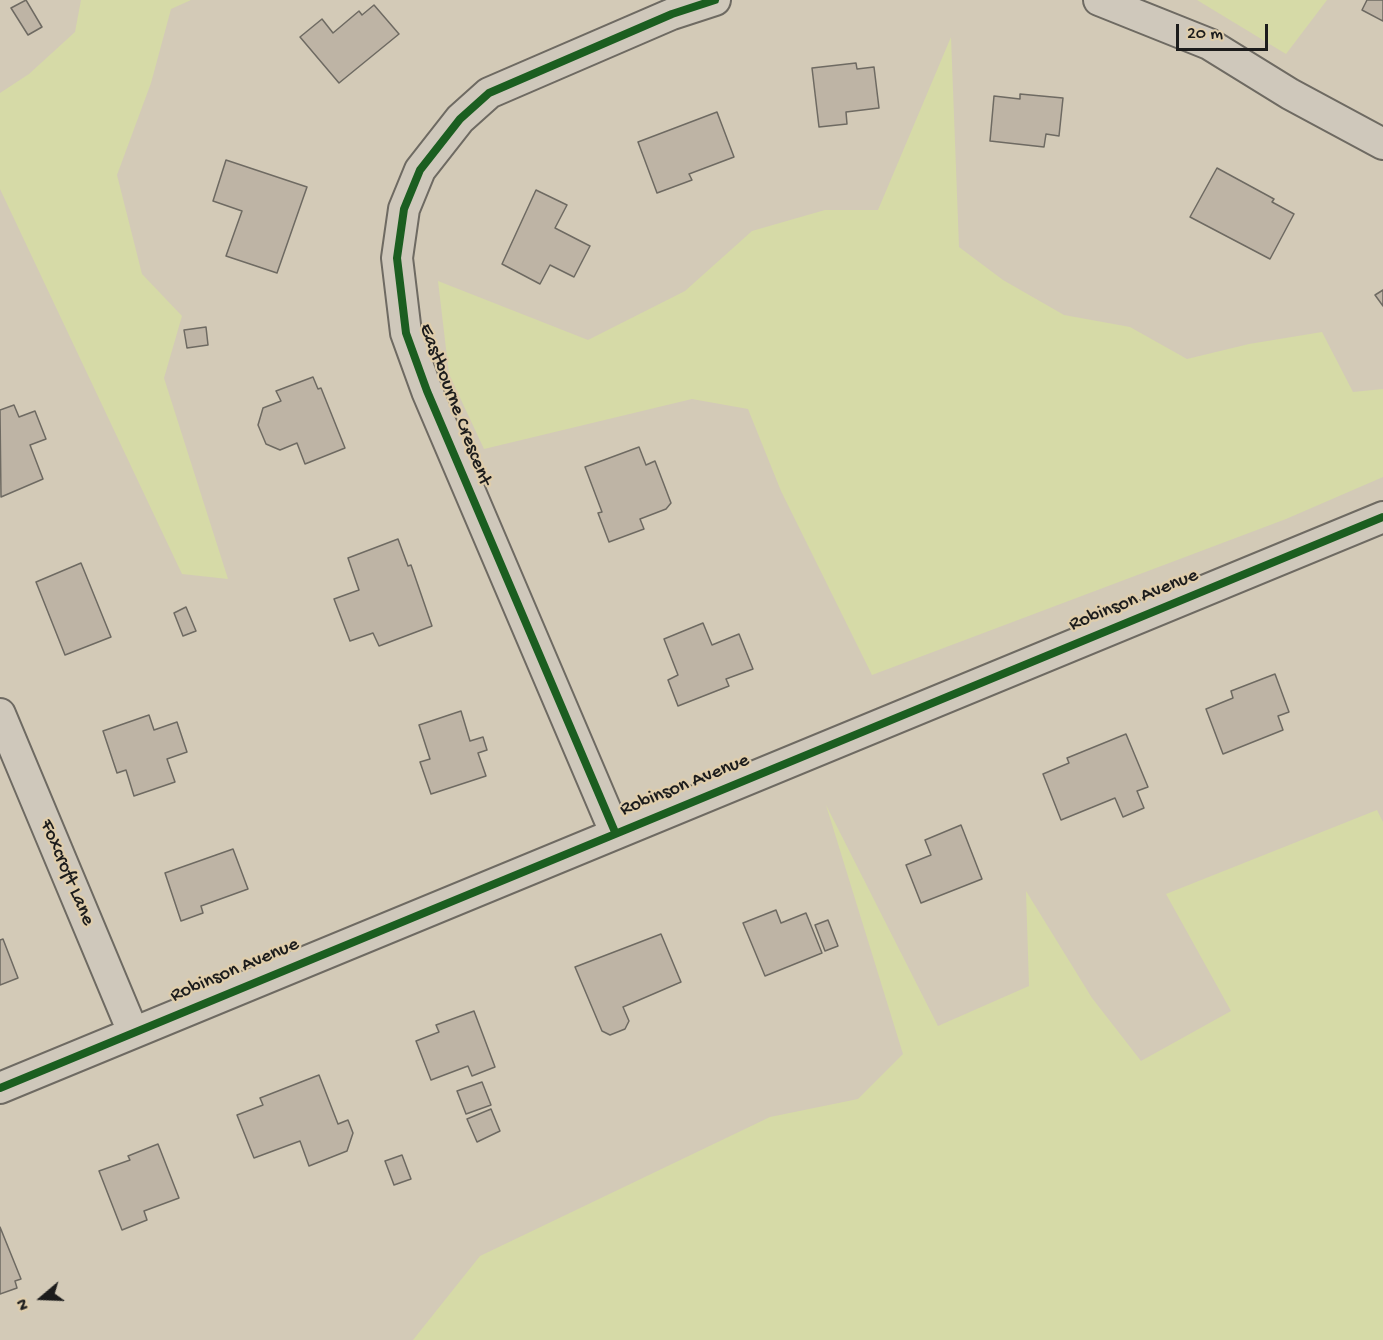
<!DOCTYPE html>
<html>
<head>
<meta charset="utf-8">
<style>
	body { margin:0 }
	#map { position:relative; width:1383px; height:1340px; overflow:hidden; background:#d3cab7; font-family:"Gochi Hand",sans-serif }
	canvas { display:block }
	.north { position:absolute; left:12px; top:1268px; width:60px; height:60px; -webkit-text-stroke:4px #dfcdab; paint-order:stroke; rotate:251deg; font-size:16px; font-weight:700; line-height:24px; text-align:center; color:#1c1c1c }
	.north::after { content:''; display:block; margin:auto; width:21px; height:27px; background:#1c1c1c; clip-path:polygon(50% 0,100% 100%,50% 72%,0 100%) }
	.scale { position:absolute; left:1176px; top:24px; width:92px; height:27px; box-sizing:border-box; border:3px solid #1c1c1c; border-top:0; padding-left:8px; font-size:18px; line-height:21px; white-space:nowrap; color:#1c1c1c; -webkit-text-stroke:4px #dfcdab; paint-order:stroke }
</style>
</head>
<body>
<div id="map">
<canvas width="1383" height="1340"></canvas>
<div class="north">N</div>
<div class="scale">20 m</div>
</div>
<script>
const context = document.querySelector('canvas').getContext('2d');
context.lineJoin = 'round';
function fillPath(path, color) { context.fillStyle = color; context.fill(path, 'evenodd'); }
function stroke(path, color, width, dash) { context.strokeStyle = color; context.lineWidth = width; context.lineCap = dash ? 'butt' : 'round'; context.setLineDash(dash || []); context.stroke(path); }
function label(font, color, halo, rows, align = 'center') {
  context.font = font + ' "Gochi Hand",sans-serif'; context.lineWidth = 4.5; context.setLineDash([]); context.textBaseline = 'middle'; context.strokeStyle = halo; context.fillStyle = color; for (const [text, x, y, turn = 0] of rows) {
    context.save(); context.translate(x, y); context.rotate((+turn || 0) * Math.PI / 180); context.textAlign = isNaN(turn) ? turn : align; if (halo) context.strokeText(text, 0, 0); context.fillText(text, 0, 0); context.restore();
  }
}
const green = new Path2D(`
	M81,0H191L171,9L151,83L117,175L142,274L182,316L164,378L228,579L182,574L0,189V93L29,74L75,32Z
	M1197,0H1327L1286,54Z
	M951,37L959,247L1003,280L1064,315L1130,327L1187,359L1249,344L1322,332L1353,392L1383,389V477L1286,519L872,675L781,491L748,409L692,399L484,449L449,374L438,281L588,340L685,291L752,231L825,210H878Z
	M826,805L938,1026L1029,986L1026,891L1092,998L1141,1061L1231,1011L1166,894L1377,810L1383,822V1340H413L480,1256L770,1117L858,1099L903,1054Z`);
const building = new Path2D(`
	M26,0L42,27L28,35L11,8Z
	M1367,0H1383V21L1362,10Z
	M374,5L399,34L339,83L300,37L322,19L333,33L359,11L362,15Z
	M856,63L857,69L874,67L879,108L846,112L847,124L819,127L812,68Z
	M1020,94L1063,98L1059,136L1046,134L1044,147L990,141L994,96L1020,99Z
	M717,112L734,157L689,174L692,180L657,193L638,142Z
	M226,160L307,187L277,273L226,256L242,211L213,201Z
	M1217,168L1274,199L1272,202L1294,214L1270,259L1190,217Z
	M536,190L567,205L555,228L590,246L574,277L550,265L540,284L502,264Z
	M1383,290V306L1375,295Z
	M206,327L208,345L187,348L184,330Z
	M313,377L318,389L321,388L345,448L305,464L297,443L280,450L266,444L258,425L263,408L281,401L276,391Z
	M14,405L19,417L35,411L46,439L30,445L43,479L1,497L0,410Z
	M639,447L646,465L655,461L671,503L666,509L640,519L644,529L609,542L598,513L602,512L585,467Z
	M398,539L408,566L411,565L432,626L379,646L373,633L350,641L334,599L359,590L348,558Z
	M81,563L111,637L65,655L36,582Z
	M186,607L196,631L183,636L174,613Z
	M703,623L712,645L739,634L753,669L726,679L729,686L678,706L668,680L678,675L664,639Z
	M1275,674L1289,712L1278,716L1283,730L1223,754L1206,709L1233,698L1231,691Z
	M461,711L470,741L483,737L487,750L478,753L486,776L431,794L420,762L430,759L419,725Z
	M149,715L154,730L177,722L187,752L167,759L175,782L134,796L126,770L117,773L103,731Z
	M1126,734L1148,787L1137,791L1144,808L1123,817L1115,798L1061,820L1043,774L1069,763L1067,758Z
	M961,825L982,879L921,903L906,865L931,855L925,840Z
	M233,849L248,889L201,906L203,913L181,921L165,873Z
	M776,910L781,923L806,913L822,953L765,976L743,923Z
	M828,920L838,946L825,951L815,925Z
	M661,934L681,982L623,1007L629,1021L625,1029L610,1035L602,1031L575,967Z
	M3,939L18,978L0,985V940Z
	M474,1011L495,1067L472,1076L468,1066L431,1080L416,1041L439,1032L436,1025Z
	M319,1075L338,1124L348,1120L353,1133L347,1151L309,1166L300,1141L254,1158L237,1115L263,1105L260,1098Z
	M482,1082L491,1105L466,1114L457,1091Z
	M491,1109L500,1131L477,1142L467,1119Z
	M158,1144L179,1198L144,1211L147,1220L122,1230L99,1171L130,1160L128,1156Z
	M402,1155L411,1179L394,1185L385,1161Z
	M0,1227L21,1279L15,1281L17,1288L0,1294Z`);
const minor = new Path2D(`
	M1099,0L1209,44L1290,94L1383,144
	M0,714L133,1032
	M615,832L427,391L406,333L397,258L404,209L420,170L460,119L489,93L672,14L715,0
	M0,1088L1383,517`);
const cycleway = new Path2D(`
	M615,832L427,391L406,333L397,258L404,209L420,170L460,119L489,93L672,14L715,0
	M0,1088L1383,517`);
const streetNames = [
	["Eastbourne Crescent",454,405,69],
	["Robinson Avenue",1134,601,-22],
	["Robinson Avenue",685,786,-22],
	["Foxcroft Lane",66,873,67],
	["Robinson Avenue",235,971,-23]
];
fillPath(green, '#d6daa7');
fillPath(building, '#beb4a5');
stroke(building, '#6e6a62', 1.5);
stroke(minor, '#6e6a62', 34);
stroke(minor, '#cfc8bb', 30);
stroke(cycleway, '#1b5e20', 8);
label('20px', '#1c1c1c', '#dfcdab', streetNames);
</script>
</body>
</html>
